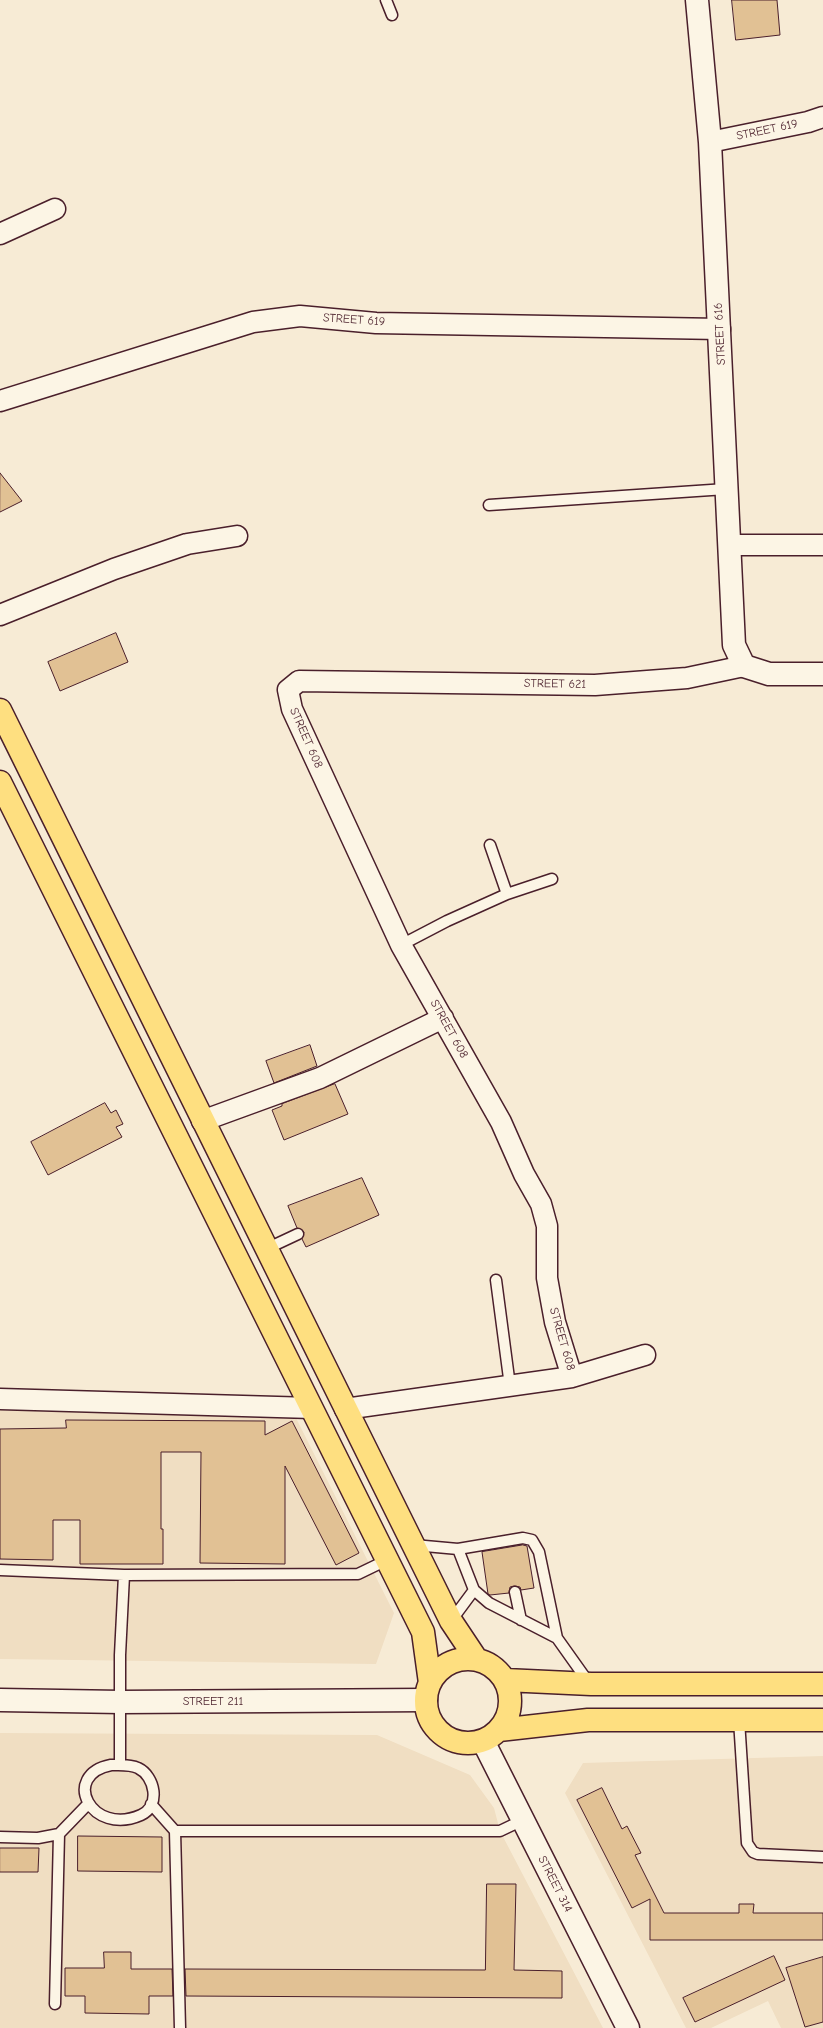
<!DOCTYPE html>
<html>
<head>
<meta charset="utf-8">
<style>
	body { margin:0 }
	canvas { display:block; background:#f7ebd5 }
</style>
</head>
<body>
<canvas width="823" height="2028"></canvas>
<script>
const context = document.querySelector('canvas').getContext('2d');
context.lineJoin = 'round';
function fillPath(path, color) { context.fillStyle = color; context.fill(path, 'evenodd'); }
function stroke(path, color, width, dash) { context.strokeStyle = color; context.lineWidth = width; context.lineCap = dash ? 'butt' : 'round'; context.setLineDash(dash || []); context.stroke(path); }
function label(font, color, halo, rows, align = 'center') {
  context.font = font + ' "Comic Neue",sans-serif'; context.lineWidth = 3; context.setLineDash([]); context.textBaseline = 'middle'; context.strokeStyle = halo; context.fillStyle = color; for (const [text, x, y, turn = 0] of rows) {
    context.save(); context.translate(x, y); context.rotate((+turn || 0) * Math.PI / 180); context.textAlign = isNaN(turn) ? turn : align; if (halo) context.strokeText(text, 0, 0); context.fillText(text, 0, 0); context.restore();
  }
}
const built = new Path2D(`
	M0,1410L296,1418L394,1613L376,1664L0,1659Z
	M0,1733L377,1735L470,1775L494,1808L500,1831L603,2028H0Z
	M823,1756V2028H781L768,2001L711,2028H686L565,1793L583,1763Z`);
const building = new Path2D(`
	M732,0H777L780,35L736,40Z
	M0,473L22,501L0,512Z
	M116,633L128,662L60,691L48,662Z
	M310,1045L317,1066L274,1083L266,1061Z
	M335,1084L348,1114L284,1140L272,1110L282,1106V1104Z
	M105,1103L111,1113L116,1110L123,1124L116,1127L122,1137L48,1175L31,1142Z
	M362,1178L379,1215L306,1247L302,1239L304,1232L297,1228L288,1206Z
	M66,1420L265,1421V1435L292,1421L359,1553L336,1565L285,1466V1564L200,1563L201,1452H161V1529H163V1564H80V1520H53V1560L0,1559V1429L66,1428Z
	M523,1545L527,1546L534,1588L521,1590L520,1587L514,1586L510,1587L509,1593L490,1595L488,1594L482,1552Z
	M602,1788L622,1829L627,1826L641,1853L635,1855L664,1913H739V1904H754L753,1913H823V1940H650V1899L632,1908L577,1800Z
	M78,1836L162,1837V1872L78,1871Z
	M0,1848H39L38,1872H0Z
	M487,1884H516L514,1970L562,1971V1998L186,1996L185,1969L485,1970Z
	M104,1952H131V1969H172L173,1996H149V2014L85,2013V1996H65V1968H104Z
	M774,1956L785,1980L695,2022L683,1998Z
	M823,1957V2022L805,2027L786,1968Z`);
const service = new Path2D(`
	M386,0L392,15
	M489,505L726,489
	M507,894L552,879
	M401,945L447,921L507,894L490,845
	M266,1249L298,1234
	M496,1280L510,1386
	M414,1545L458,1549L523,1538L532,1540L539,1552L557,1638L589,1683
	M458,1549L474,1590L489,1603L557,1638
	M0,1570L124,1575L120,1655V1765
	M124,1575L358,1574L387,1560
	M515,1592L521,1620
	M451,1621L474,1590
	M739,1720L747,1843L753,1852L758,1854L823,1857
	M111,1765C120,1765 130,1764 138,1768C155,1776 161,1806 141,1815C91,1837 60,1775 111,1765Z
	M151,1804L175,1831L180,2028
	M175,1831H500L523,1820
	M0,1837L38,1838L59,1834L88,1804
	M55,2004L59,1834`);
const minor = new Path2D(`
	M710,142L808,122L823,117
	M0,234L55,209
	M0,401L253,322L300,316L376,323L720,329
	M729,545H823
	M0,615L114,569L187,544L237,536
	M202,1121L320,1078L443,1018
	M572,1377L555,1322L547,1278V1226L541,1204L524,1174L501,1122L401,945L292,709L288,690L299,681L595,685L687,678L744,666
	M0,1399L312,1408
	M345,1409L572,1377L645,1355`);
const tertiary = new Path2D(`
	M697,0L710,142L734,645L744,666L769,674H823
	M483,1741L628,2028`);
const secondary = new Path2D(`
	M0,1700L121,1702L426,1700`);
const primary = new Path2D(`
	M0,710L451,1621L477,1660
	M0,782L423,1632L430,1683
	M426 1701a42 42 0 1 1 84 0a42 42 0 1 1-84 0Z
	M505,1680L591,1684H823
	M499,1730L588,1720H823`);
const streetNames = [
	["STREET 619",767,130,-12],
	["STREET 619",354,320,4],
	["STREET 616",720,334,-93],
	["STREET 621",555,684,1],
	["STREET 608",306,738,66],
	["STREET 608",449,1029,61],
	["STREET 608",562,1339,74],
	["STREET 211",213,1702],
	["STREET 314",555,1884,63]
];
fillPath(built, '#f0dec2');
fillPath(building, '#e1c194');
stroke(building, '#4a1f2b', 1);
stroke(service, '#4a1f2b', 13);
stroke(minor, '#4a1f2b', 23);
stroke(tertiary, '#4a1f2b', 25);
stroke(secondary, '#4a1f2b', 25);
stroke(primary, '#4a1f2b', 25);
stroke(service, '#fcf5e5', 10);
stroke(minor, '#fcf5e5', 20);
stroke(tertiary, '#fcf5e5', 22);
stroke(secondary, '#fcf5e5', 22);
stroke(primary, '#fedf80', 22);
label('12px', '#4a1f2b', '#fcf5e5', streetNames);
</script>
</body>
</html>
